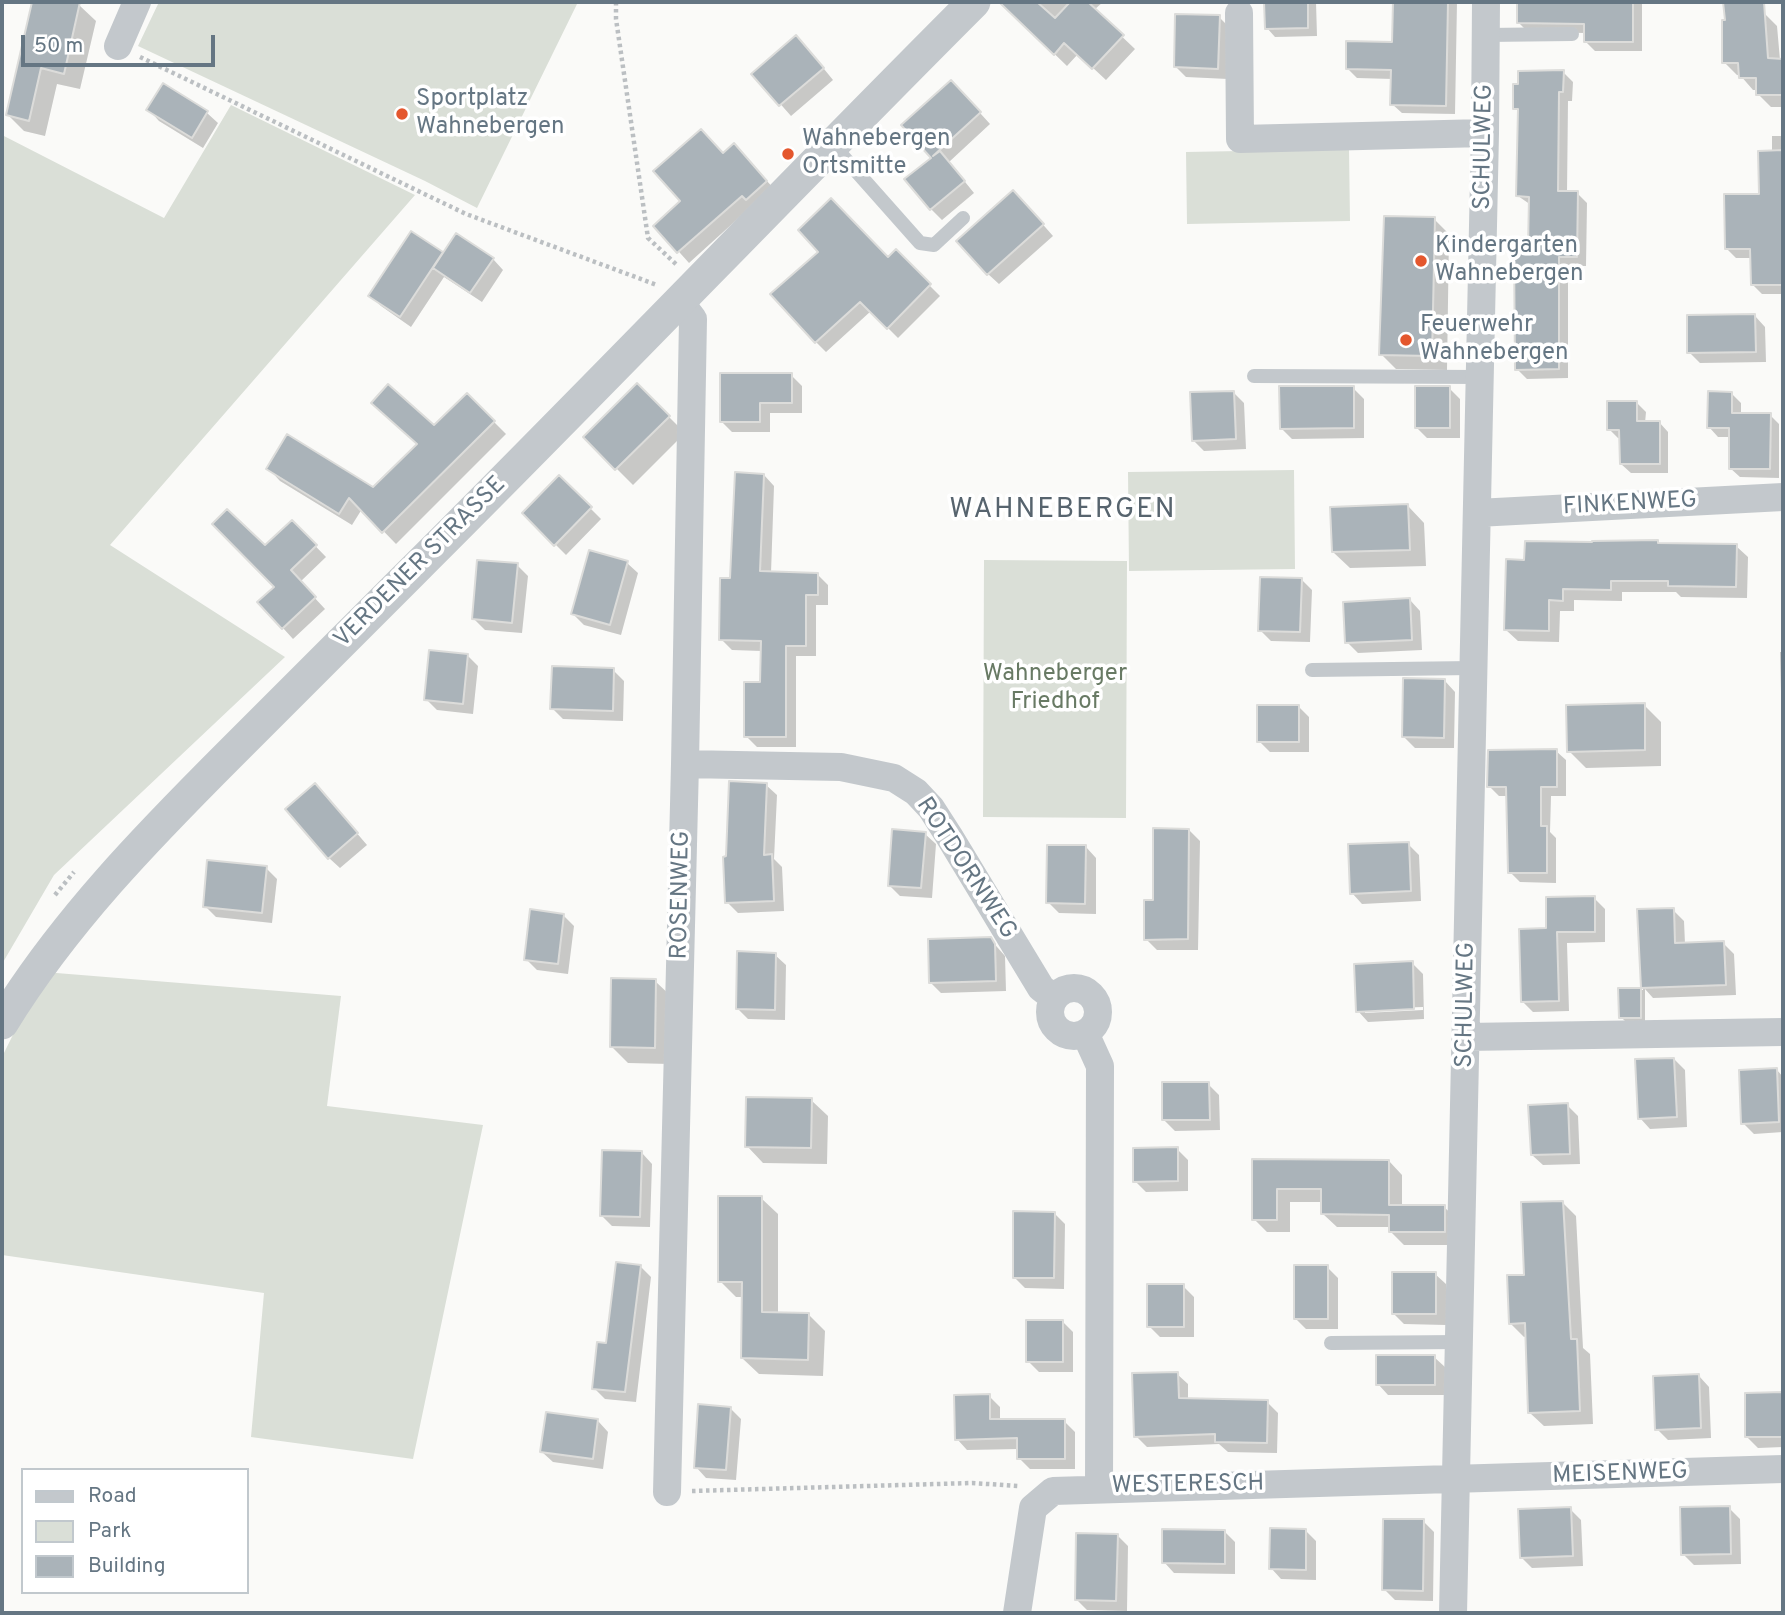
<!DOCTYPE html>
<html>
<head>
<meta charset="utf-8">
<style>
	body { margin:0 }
	#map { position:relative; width:1785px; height:1615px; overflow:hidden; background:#fafaf8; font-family:Overpass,sans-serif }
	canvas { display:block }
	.frame { position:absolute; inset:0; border:4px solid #657683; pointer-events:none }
	.legend { position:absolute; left:21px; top:1468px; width:228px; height:126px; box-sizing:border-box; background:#fff; border:2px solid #c1c8cd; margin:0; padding:9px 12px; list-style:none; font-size:21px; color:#657683 }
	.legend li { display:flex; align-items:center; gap:14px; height:35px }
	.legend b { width:35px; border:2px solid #c1c8cd }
	.scale { position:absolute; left:21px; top:35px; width:194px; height:32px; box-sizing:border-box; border:4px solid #657683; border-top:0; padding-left:9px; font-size:21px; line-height:24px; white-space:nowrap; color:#657683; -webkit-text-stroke:5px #fff; paint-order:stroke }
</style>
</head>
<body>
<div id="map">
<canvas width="1785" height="1615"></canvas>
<div class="frame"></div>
<ul class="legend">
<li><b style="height:9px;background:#c3c8cc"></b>Road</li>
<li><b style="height:19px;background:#dadfd7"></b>Park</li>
<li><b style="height:19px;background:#aab3b9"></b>Building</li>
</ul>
<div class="scale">50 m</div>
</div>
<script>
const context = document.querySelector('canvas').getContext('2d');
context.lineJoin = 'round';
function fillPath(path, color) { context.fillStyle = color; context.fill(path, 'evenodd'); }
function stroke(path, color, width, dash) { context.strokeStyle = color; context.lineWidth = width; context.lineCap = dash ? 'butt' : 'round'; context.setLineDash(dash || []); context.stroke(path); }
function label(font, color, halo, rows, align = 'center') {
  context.font = font + ' Overpass,sans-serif'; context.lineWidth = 7; context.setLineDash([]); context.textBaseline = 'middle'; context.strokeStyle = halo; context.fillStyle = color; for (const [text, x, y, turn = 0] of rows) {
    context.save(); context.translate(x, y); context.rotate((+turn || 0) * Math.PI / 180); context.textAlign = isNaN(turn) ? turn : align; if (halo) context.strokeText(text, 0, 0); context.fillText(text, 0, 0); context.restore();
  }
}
const green = new Path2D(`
	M159,2H578L477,208L425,181L138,46Z
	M231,105L415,195L110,545L285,657L54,875L2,964V135L164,218Z
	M1349,149L1350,221L1187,224L1186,152Z
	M1294,470L1295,569L1129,571L1128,472Z
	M984,560L1127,561L1126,818L983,817Z
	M44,972L341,996L327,1106L483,1125L413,1459L251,1437L264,1293L2,1255V1057Z`);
const shadow = new Path2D(`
	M34,2H67L79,5L96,21L80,89L57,84L45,136L24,131L8,115Z
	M1005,2H1103L1094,10L1135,49L1106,80L1078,54L1067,66L1003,4Z
	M1266,2H1316L1317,36L1275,37L1267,28Z
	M1394,2H1457L1455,114L1402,113L1392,104L1393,79L1357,78L1347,68L1394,44Z
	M1519,2H1642V51H1595L1586,42L1585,33L1528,32L1518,22Z
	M1764,13L1777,26L1780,60H1783V107H1771L1758,94V90H1753L1740,75H1737L1724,62Z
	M1219,17L1230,28L1228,79L1186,77L1175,66Z
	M807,48L833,80L791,116L754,74Z
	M1563,72L1573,82L1572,101H1568L1567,193H1577L1587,203L1586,266H1568V378L1527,379L1517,369L1530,250L1531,205L1518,196L1520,113L1515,108Z
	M163,86L207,113L218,123L203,148L159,121L149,110Z
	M962,93L990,124L949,162L974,193L942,220L931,209L933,158L904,125Z
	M1772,136H1783V294H1762L1753,285L1752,258H1736L1727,249L1761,195L1772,152Z
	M723,155L744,156L777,192L753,205L689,263L656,226L683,201Z
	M1024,203L1053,236L999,284L988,274Z
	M1434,219L1449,234L1447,370L1396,369L1381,354Z
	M896,252L940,296L898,338L871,311L826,352L816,342Z
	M442,253L493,259L503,270L482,302L444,277L411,327L381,306L370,295Z
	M1755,316L1765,327L1766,362L1700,363L1689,352Z
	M791,375L802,386V413H770V432H732L721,421Z
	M637,385L685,433L633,485L585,437Z
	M1353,388L1364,399V438L1292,439L1281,428Z
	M1449,388L1460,399V438H1427L1416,427Z
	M1233,392L1244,403L1246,449L1204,451L1193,440Z
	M1732,394L1741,403V414L1770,415L1779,424V478L1740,477L1730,468V437H1718L1709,427Z
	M467,395L506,434L396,544L362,509L352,525L280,481L268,468L373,489Z
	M1637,403L1646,412L1645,423L1659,422L1668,432V473H1631L1621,464V438H1618L1609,429Z
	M764,475L774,486L771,573L817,574L828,585V605H816V656H796V747H757L746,736L762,684V651L732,650L721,639L732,580Z
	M559,477L601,519L566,555L524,513Z
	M1408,506L1424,523L1426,566L1350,568L1333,552Z
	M292,522L326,557L300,582L325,609L293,639L283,628L277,587L265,548Z
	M1658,542L1660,544L1736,546L1748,557L1747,598L1681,597L1676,592H1622V601L1574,600V611H1560L1559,642L1518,641L1506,630L1526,561Z
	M627,563L638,573L621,635L584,625L573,614Z
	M517,565L528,576L522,633L485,630L474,619Z
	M1301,579L1312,590L1310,642L1271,641L1260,630Z
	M1410,600L1420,611L1422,650L1358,653L1347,642Z
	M1780,652H1783V694L1781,692Z
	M467,655L478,666L473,714L437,710L426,699Z
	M613,670L624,681L623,721L563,719L552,708Z
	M1445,681L1455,692L1454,748H1415L1404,737Z
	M1644,705L1661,722V766L1586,768L1569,751Z
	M1298,706L1309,717V752H1270L1259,741Z
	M1556,751L1566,760V796H1551L1550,832L1556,838V883L1520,882L1510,872L1508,796H1499L1489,786Z
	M766,785L777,795L774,859L782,867L784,911L738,913L727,902Z
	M325,796L367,845L340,868L329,858Z
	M1189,830L1200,841L1198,950H1157L1146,939L1154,902Z
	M925,834L936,844L932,898L900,896L889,885Z
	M1408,844L1419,855L1421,901L1362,904L1352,893Z
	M1086,847L1096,858V914L1059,913L1048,902Z
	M266,868L277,879L272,923L216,917L205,906Z
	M1594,898L1605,909V942L1567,943L1569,1011L1533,1012L1522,1001L1548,930Z
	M1673,910L1684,921L1685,944L1723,943L1734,954L1736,995L1653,998L1645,989V1022H1626L1621,1017L1620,990H1643L1639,911Z
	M563,915L574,926L568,974L537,970L526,959Z
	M990,939L1005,956L1006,991L941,993L930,982Z
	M775,955L786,965L785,1020L748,1019L738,1009Z
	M1412,963L1423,974L1424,1019L1368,1022L1358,1011ZM1423,1007V1010L1365,1013V1009Z
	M655,981L672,997L670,1064L628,1063L612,1047Z
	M1674,1059L1685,1070L1687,1127L1650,1129L1640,1118Z
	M1777,1070L1783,1077V1132L1754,1134L1743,1123Z
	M1208,1084L1219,1095L1220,1130L1175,1131L1164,1120Z
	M811,1100L828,1116L827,1164L763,1163L747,1146Z
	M1567,1105L1578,1116L1580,1164L1543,1165L1532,1155Z
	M1177,1149L1188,1160V1191L1146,1192L1135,1181Z
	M642,1153L652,1164L650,1227L612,1226L601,1215Z
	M1254,1161H1389L1402,1175V1207H1444L1458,1220L1457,1245H1404L1391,1232V1227H1337L1323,1214V1202H1290V1232H1267L1254,1219Z
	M761,1198L778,1214V1314H808L825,1331L823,1376L759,1374L742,1358L743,1297H736L720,1281Z
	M1562,1202L1576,1216L1583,1348L1590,1354L1593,1424L1544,1426L1530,1413L1527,1336L1524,1337L1510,1323L1526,1276Z
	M1054,1213L1065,1224L1064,1289L1025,1288L1014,1277Z
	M641,1267L651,1277L636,1402L605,1399L594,1388L608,1345Z
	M1327,1267L1338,1278V1329H1306L1296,1319Z
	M1435,1274L1446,1284V1325L1404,1324L1394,1314Z
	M1183,1286L1194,1297V1337H1160L1149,1326Z
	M1062,1321L1073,1332V1372H1039L1028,1361Z
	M1434,1357L1445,1367V1395H1388L1378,1384Z
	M1177,1374L1188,1384V1400L1267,1402L1278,1413L1277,1453L1228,1452L1219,1444L1147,1447L1136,1436Z
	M1699,1376L1709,1387L1711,1438L1668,1440L1657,1429Z
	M1747,1394H1783V1447L1758,1448L1747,1437Z
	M989,1396L1000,1407V1421H1064L1075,1432V1469H1030L1019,1458V1449L967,1450L957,1439Z
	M730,1408L741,1419L736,1480L706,1478L696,1467Z
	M598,1421L608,1432L603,1469L553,1462L542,1452Z
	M1729,1508L1740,1519L1741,1564L1694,1565L1683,1554Z
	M1570,1509L1581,1520L1583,1566L1532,1568L1522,1558Z
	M1423,1521L1434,1532L1433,1601L1395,1600L1384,1589Z
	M1305,1530L1316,1541V1580L1281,1579L1271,1568Z
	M1224,1531L1235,1542V1574L1174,1573L1164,1562Z
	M1117,1535L1128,1546L1127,1611L1087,1610L1076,1599Z`);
const building = new Path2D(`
	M32,2H80L64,74L41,68L29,121L6,115Z
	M999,2H1037L1055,18L1070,2H1088L1124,35L1092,69L1064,43L1054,55Z
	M1264,2H1308V28L1265,29Z
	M1393,2H1448L1446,106L1390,105L1391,70L1346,69V41L1392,42Z
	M1517,2H1633V42H1584V24L1517,23Z
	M1723,2H1764L1768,58L1783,59V95H1756V78H1739L1738,63H1722V20H1725Z
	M1175,14L1220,15L1218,69L1174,67Z
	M796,35L824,68L779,106L751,74Z
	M1564,70L1563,92H1559L1558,191H1578L1577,257H1559V369L1515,370L1514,248H1528L1529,197L1516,196L1518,109H1513V84H1518V71Z
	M951,80L981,112L933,156L940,151L965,181L930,210L904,179L931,158L901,125Z
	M163,83L208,111L192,138L146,110Z
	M701,129L723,153L734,143L767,181L746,200L742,196L677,253L653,226L680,201L653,171Z
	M1783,150V285H1751L1750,249H1725L1724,194H1759L1758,151Z
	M1013,190L1044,224L987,275L956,241Z
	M831,198L888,257L896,249L931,284L887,329L860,302L815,343L770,294L818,252L798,230Z
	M1384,216L1435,217L1432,356L1379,355Z
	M411,231L443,252L400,317L368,296Z
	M456,233L494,258L470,293L433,268Z
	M1755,314L1756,352L1687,353V315Z
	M720,373H792V403H760V422H720Z
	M637,383L670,416L615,470L583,437Z
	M388,384L434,425L467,393L495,421L382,533L349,498L339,514L266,469L287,434L373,487L417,444L371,403Z
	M1279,386H1354V428L1280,429Z
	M1415,386H1450V428H1415Z
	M1234,391L1236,439L1192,441L1190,392Z
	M1708,391L1732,392V413H1771L1770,469H1729V428H1707Z
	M1607,401H1637V421H1660V464H1620L1619,430H1607Z
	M735,472L764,474L760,571L818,573V595H806V646H786V737H744V682H760L761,641L719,640L720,578H730Z
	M559,475L592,507L554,546L522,513Z
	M1408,504L1410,550L1332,552L1330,507Z
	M227,509L265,545L292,520L317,545L291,570L316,597L282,629L257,602L274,587L212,524Z
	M1658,540V543L1737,544L1736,587L1668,586V581H1611V590L1563,589V601L1549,600V631L1504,630L1506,559L1524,560L1525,541L1592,542V541Z
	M589,550L628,561L610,625L571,614Z
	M477,560L518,563L512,623L472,619Z
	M1260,577L1302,578L1300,632L1258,631Z
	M1410,598L1412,640L1345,643L1343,602Z
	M429,650L468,654L463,704L424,700Z
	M552,666L614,668L613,711L550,709Z
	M1403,678L1445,679L1444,738L1402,737Z
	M1645,703V750L1567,752L1566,705Z
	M1257,705H1299V742H1257Z
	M1557,749V787H1541V826H1547V873H1508L1506,787H1487L1488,750Z
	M729,781L767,783L764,855L772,854L774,901L725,903L723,857L726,856Z
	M315,783L358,833L328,859L285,809Z
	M1153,828L1189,829L1188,939L1144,940V900H1153Z
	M892,829L926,832L921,888L888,886Z
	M1409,842L1411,891L1350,894L1348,844Z
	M1047,845H1086L1085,904L1046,903Z
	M207,860L267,866L262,913L203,907Z
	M1595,896V932H1557L1559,1001L1521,1002L1519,929L1546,928V897Z
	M1674,908L1675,943L1724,941L1726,985L1641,988L1637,909Z
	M530,909L564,914L558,964L524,960Z
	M991,937L995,944L996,981L929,983L928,939Z
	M737,951L776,953L775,1010L736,1009Z
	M1413,961L1414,1009L1356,1012L1354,964Z
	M611,978L656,979L655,1048L610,1047Z
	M1618,988H1641V1018H1619Z
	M1674,1058L1677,1117L1638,1119L1635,1059Z
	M1777,1068L1779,1122L1741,1124L1739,1070Z
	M1162,1082H1209L1210,1120H1162Z
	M746,1097L812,1098L811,1148L745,1147Z
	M1568,1103L1570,1154L1531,1155L1528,1105Z
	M1178,1147V1181L1133,1182V1148Z
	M602,1150L642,1151L640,1217L600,1216Z
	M1252,1159L1389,1160V1205H1445V1232H1389V1215L1321,1214V1189H1277V1220H1252Z
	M718,1196H762V1312L809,1313L808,1360L741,1358L742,1282H718Z
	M1563,1201L1571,1339H1577L1580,1411L1528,1413L1525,1323L1509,1324L1507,1275H1524L1521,1202Z
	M1013,1211L1055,1212L1054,1278H1013Z
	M616,1262L641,1265L625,1392L592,1389L597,1342L606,1343Z
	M1294,1265H1328V1319H1294Z
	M1392,1272H1436V1314H1392Z
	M1147,1284H1184V1327H1147Z
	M1026,1320H1063V1362H1026Z
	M1376,1355H1435V1385H1376Z
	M1178,1372L1179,1398L1268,1400L1267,1443L1215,1442V1434L1134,1437L1132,1373Z
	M1699,1374L1701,1428L1655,1430L1653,1376Z
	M1783,1392V1437H1745V1393Z
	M990,1394V1419H1065V1459H1017V1438L955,1440L954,1395Z
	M698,1404L731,1407L726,1470L694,1468Z
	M546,1412L598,1419L593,1459L540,1452Z
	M1730,1506L1731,1554L1681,1555L1680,1507Z
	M1571,1507L1573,1556L1520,1558L1518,1509Z
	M1383,1519H1424L1423,1591L1382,1590Z
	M1270,1528L1306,1529V1570L1269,1569Z
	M1162,1529L1225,1530V1564L1162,1563Z
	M1076,1533L1118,1534L1116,1601L1075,1600Z`);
const path = new Path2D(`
	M616,2V19L648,238L678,266
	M140,57L466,214L657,285
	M55,895L74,872
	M692,1491L972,1483L1019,1486`);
const service = new Path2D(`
	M1486,35L1572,34
	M833,145L920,243L934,245L963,218
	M1254,376L1480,377
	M1312,670L1473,668
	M1331,1343L1460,1342`);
const minor = new Path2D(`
	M1239,13L1240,139L1485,133
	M118,46L137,2
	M1477,513L1783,497
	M685,764L841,767L894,778L916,792L931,808L949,836L1041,988L1054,998
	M1050 1012a24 24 0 1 1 48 0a24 24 0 1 1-48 0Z
	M1085,1033L1100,1066L1099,1488
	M1466,1037L1783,1032
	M667,1492L685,764L693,319L680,302
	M1017,1613L1033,1508L1053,1491L1783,1469
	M1453,1613L1485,133L1486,2`);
const tertiary = new Path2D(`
	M2,1023C64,922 147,837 231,753C291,693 351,633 411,573C601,384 785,191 974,2`);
const markers = [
	[402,114,7,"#e4572e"],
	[788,154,7,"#e4572e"],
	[1421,261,7,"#e4572e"],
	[1406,340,7,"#e4572e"]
];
const poiNames = [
	["Sportplatz",416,100],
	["Wahnebergen",416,128],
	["Wahnebergen",802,140],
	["Ortsmitte",802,168],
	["Kindergarten",1435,247],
	["Wahnebergen",1435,275],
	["Feuerwehr",1420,326],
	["Wahnebergen",1420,354]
];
const streetNames = [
	["SCHULWEG",1485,147,-89],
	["FINKENWEG",1630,505,-3],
	["VERDENER STRASSE",421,563,-45],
	["ROTDORNWEG",965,869,57],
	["ROSENWEG",682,895,-89],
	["SCHULWEG",1467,1005,-89],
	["MEISENWEG",1620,1475,-2],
	["WESTERESCH",1188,1486,-1]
];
const parkNames = [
	["Wahneberger",1055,675],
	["Friedhof",1055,703]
];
const quarterNames = [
	["WAHNEBERGEN",1063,511]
];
fillPath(green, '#dadfd7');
fillPath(shadow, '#0003');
fillPath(building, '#aab3b9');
stroke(building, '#dcdcda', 2);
stroke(path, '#bbbfc2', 4.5, [3.5, 3.5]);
stroke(service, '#c3c8cc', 14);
stroke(minor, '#c3c8cc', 28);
stroke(tertiary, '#c3c8cc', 33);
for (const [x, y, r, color] of markers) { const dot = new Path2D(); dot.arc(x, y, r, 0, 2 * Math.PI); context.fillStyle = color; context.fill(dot); stroke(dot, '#fff', 2.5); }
label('24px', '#657683', '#fff', poiNames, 'left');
label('24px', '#657683', '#fff', streetNames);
label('24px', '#687a64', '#fff', parkNames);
context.letterSpacing = '2px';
label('28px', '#57646e', '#fff', quarterNames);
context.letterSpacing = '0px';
</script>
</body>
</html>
